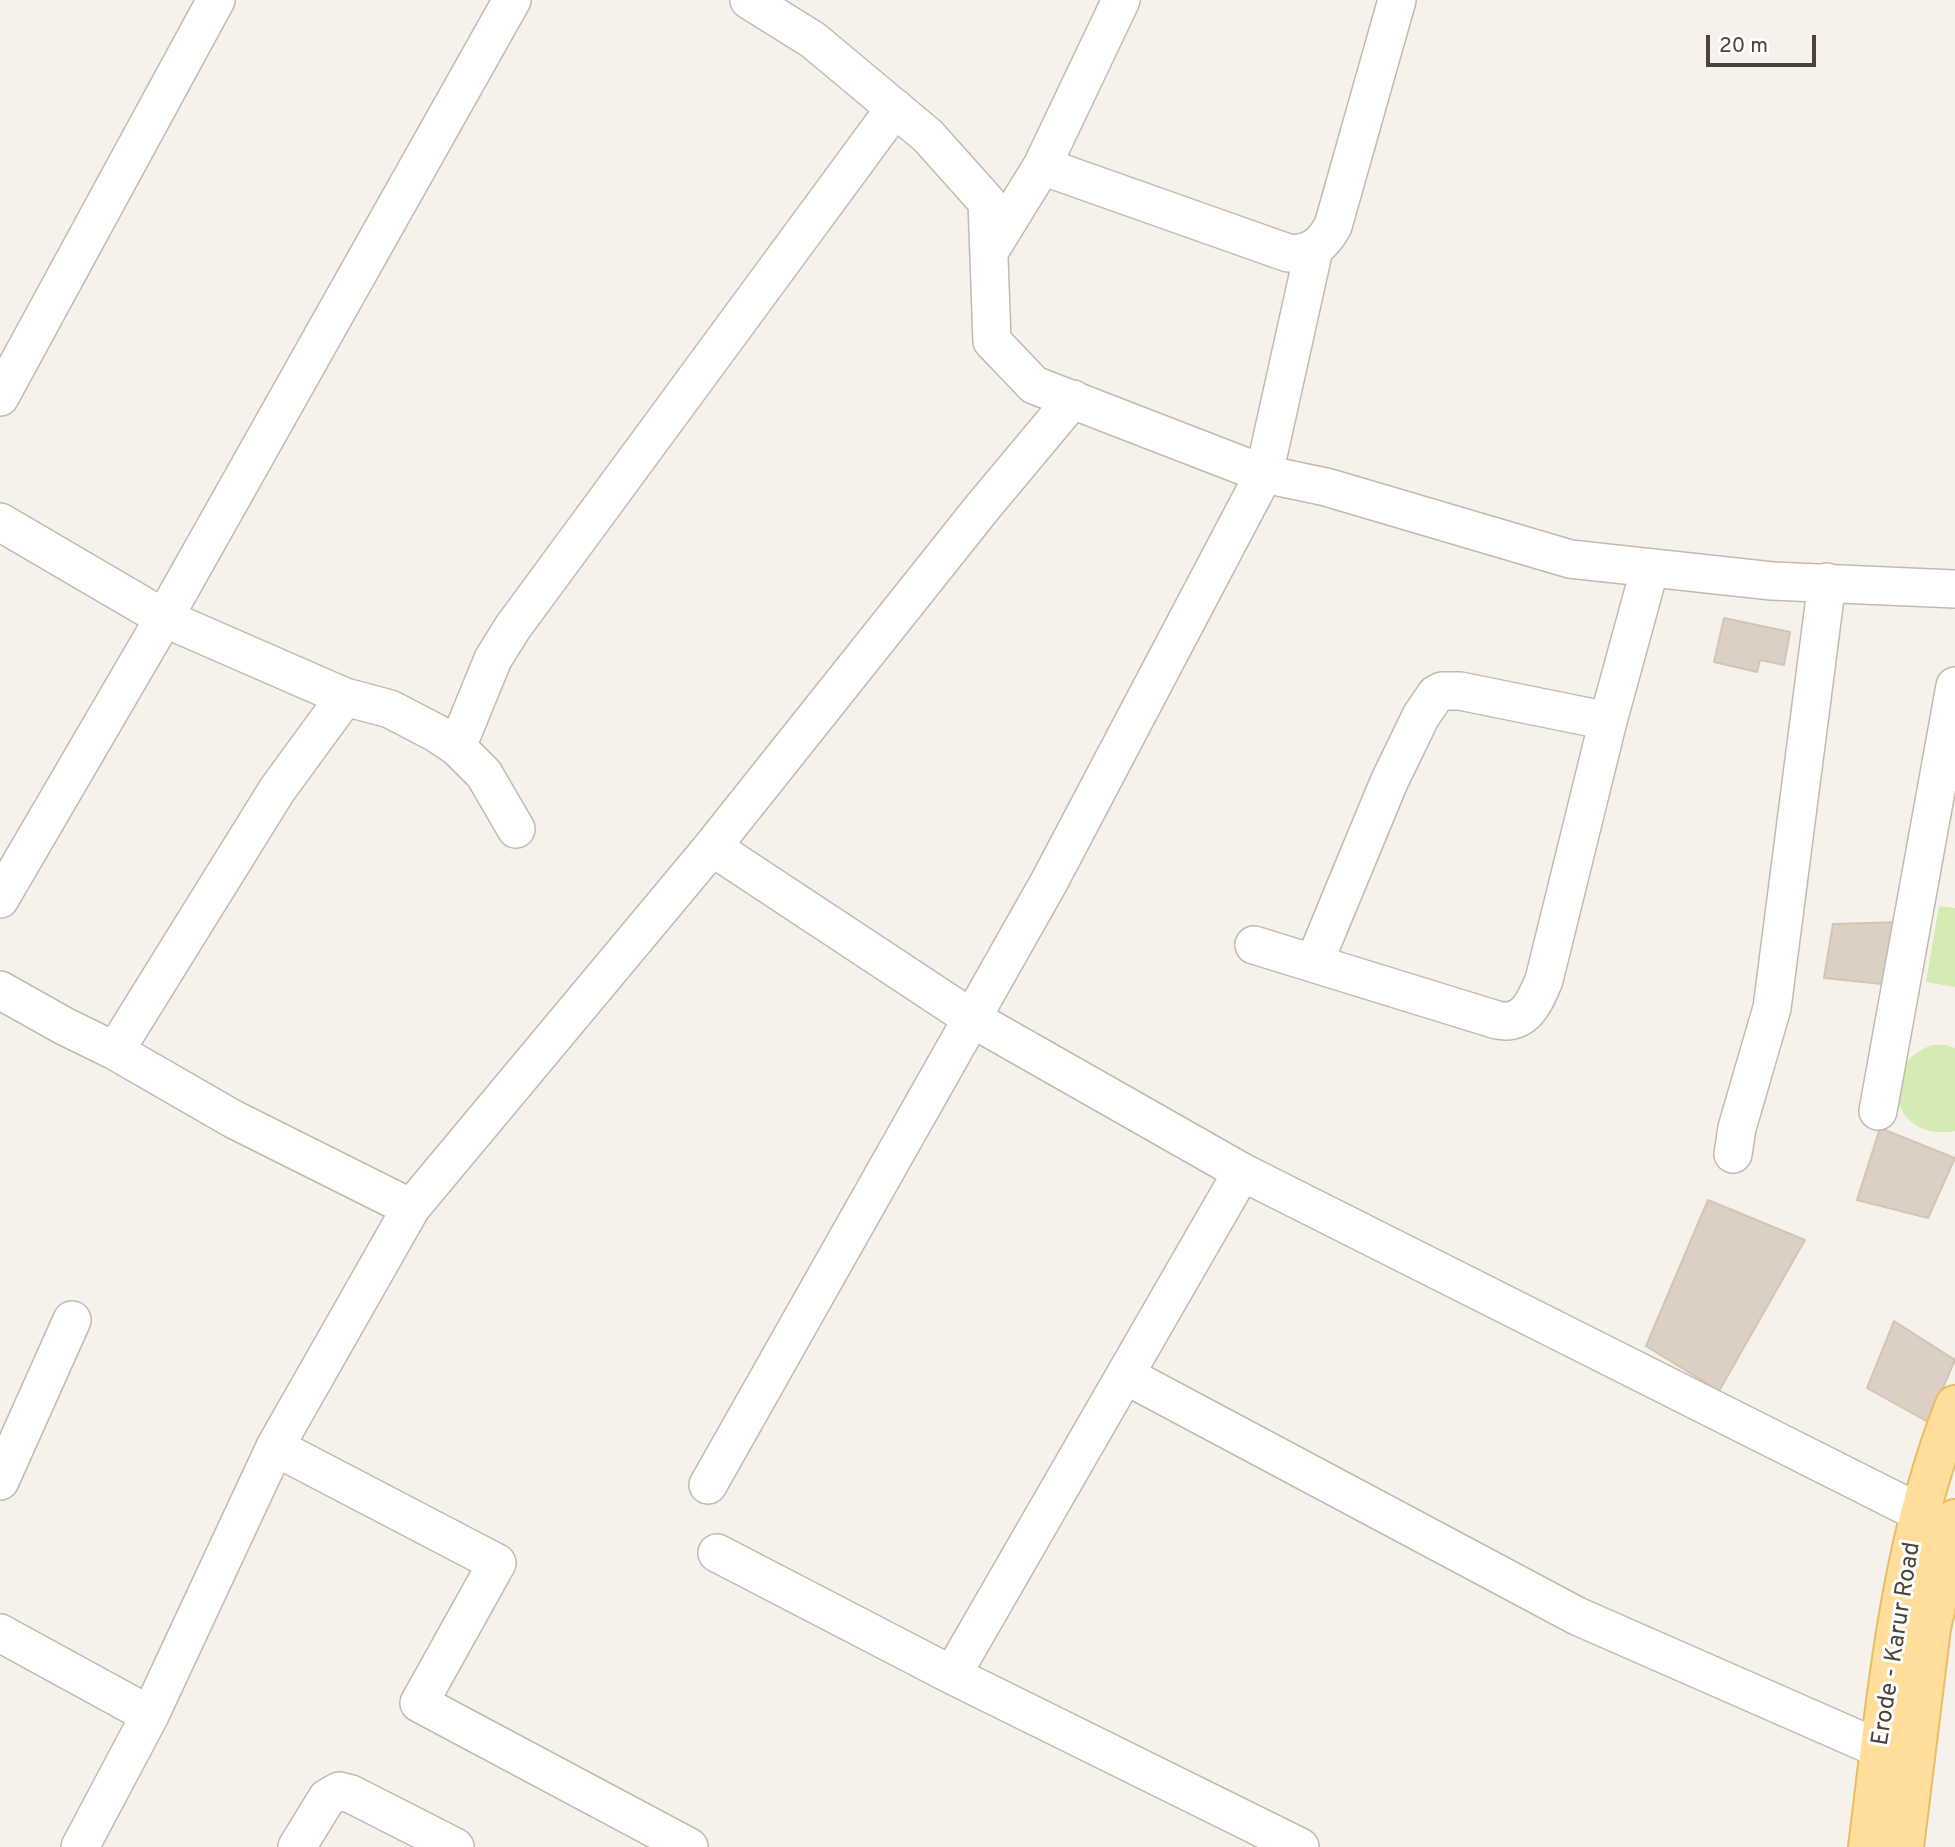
<!DOCTYPE html>
<html>
<head>
<meta charset="utf-8">
<style>
	body { margin:0 }
	#map { position:relative; width:1955px; height:1847px; overflow:hidden; background:#f6f2eb; font-family:Overpass,sans-serif }
	canvas { display:block }
	.scale { position:absolute; left:1706px; top:35px; width:110px; height:32px; box-sizing:border-box; border:4px solid #4b4338; border-top:0; padding-left:9px; font-size:21px; line-height:24px; white-space:nowrap; color:#4b4338; -webkit-text-stroke:5px #fff; paint-order:stroke }
</style>
</head>
<body>
<div id="map">
<canvas width="1955" height="1847"></canvas>
<div class="scale">20 m</div>
</div>
<script>
const context = document.querySelector('canvas').getContext('2d');
context.lineJoin = 'round';
function fillPath(path, color) { context.fillStyle = color; context.fill(path, 'evenodd'); }
function stroke(path, color, width, dash) { context.strokeStyle = color; context.lineWidth = width; context.lineCap = dash ? 'butt' : 'round'; context.setLineDash(dash || []); context.stroke(path); }
function label(font, color, halo, rows, align = 'center') {
  context.font = font + ' Overpass,sans-serif'; context.lineWidth = 6; context.setLineDash([]); context.textBaseline = 'middle'; context.strokeStyle = halo; context.fillStyle = color; for (const [text, x, y, turn = 0] of rows) {
    context.save(); context.translate(x, y); context.rotate((+turn || 0) * Math.PI / 180); context.textAlign = isNaN(turn) ? turn : align; if (halo) context.strokeText(text, 0, 0); context.fillText(text, 0, 0); context.restore();
  }
}
const green = new Path2D(`
	M1939,906L1955,908V987L1926,982Z
	M1932,1045H1946L1955,1048V1131C1892,1143 1874,1066 1932,1045Z`);
const building = new Path2D(`
	M1724,618L1790,632L1784,665L1760,660L1757,672L1714,662Z
	M1903,922L1892,985L1824,978L1833,924Z
	M1880,1128L1955,1158L1928,1218L1857,1200Z
	M1708,1200L1805,1240L1719,1391L1646,1346Z
	M1894,1321L1955,1360L1928,1422L1867,1388Z`);
const street = new Path2D(`
	M749,0L813,40L928,136L987,202L992,341L1034,385L1264,474L1326,487L1570,559L1772,581L1955,589
	M1042,166L1288,253C1310,256 1323,244 1333,226L1397,0
	M989,252L1042,166L1121,0
	M0,397L216,0
	M0,522L164,618L345,697L390,709L436,733L457,747L484,774L516,829
	M457,747L493,659L513,627L895,108
	M712,847L971,1018L1242,1172L1920,1513
	M0,899L164,618L512,0
	M1254,945L1497,1020C1525,1026 1535,1002 1544,980L1608,721L1650,568
	M1314,963L1389,782L1421,716L1436,694L1442,691H1460L1608,721
	M0,990L64,1026L115,1051L233,1119L411,1208
	M115,1051L277,790L345,697
	M1878,1111L1955,686
	M1733,1154L1737,1128L1772,1008L1827,582
	M1125,1375L1577,1616L1880,1749
	M0,1481L72,1320
	M708,1485L1049,882L1264,474L1314,249
	M717,1553L952,1675L1300,1847
	M0,1633L150,1715
	M952,1675L1242,1172
	M80,1847L150,1715L275,1447
	M297,1847L327,1798L339,1791L351,1794L455,1847
	M689,1847L419,1703L497,1563L275,1447L411,1208L712,847L982,508L1073,399`);
const primary = new Path2D(`
	M1868,1847C1887,1698 1899,1546 1955,1405
	M1904,1847L1931,1628L1955,1519`);
const streetNames = [
	["Erode - Karur Road",1898,1644,-81]
];
fillPath(green, '#d4ebb3');
fillPath(building, '#dbd0c3');
stroke(building, '#d3c5b2', 2);
stroke(street, '#c2baad', 40);
stroke(primary, '#e9bc66', 42);
stroke(street, '#fff', 37);
stroke(primary, '#ffde9b', 38);
label('24px', '#4b4338', '#fff', streetNames);
</script>
</body>
</html>
